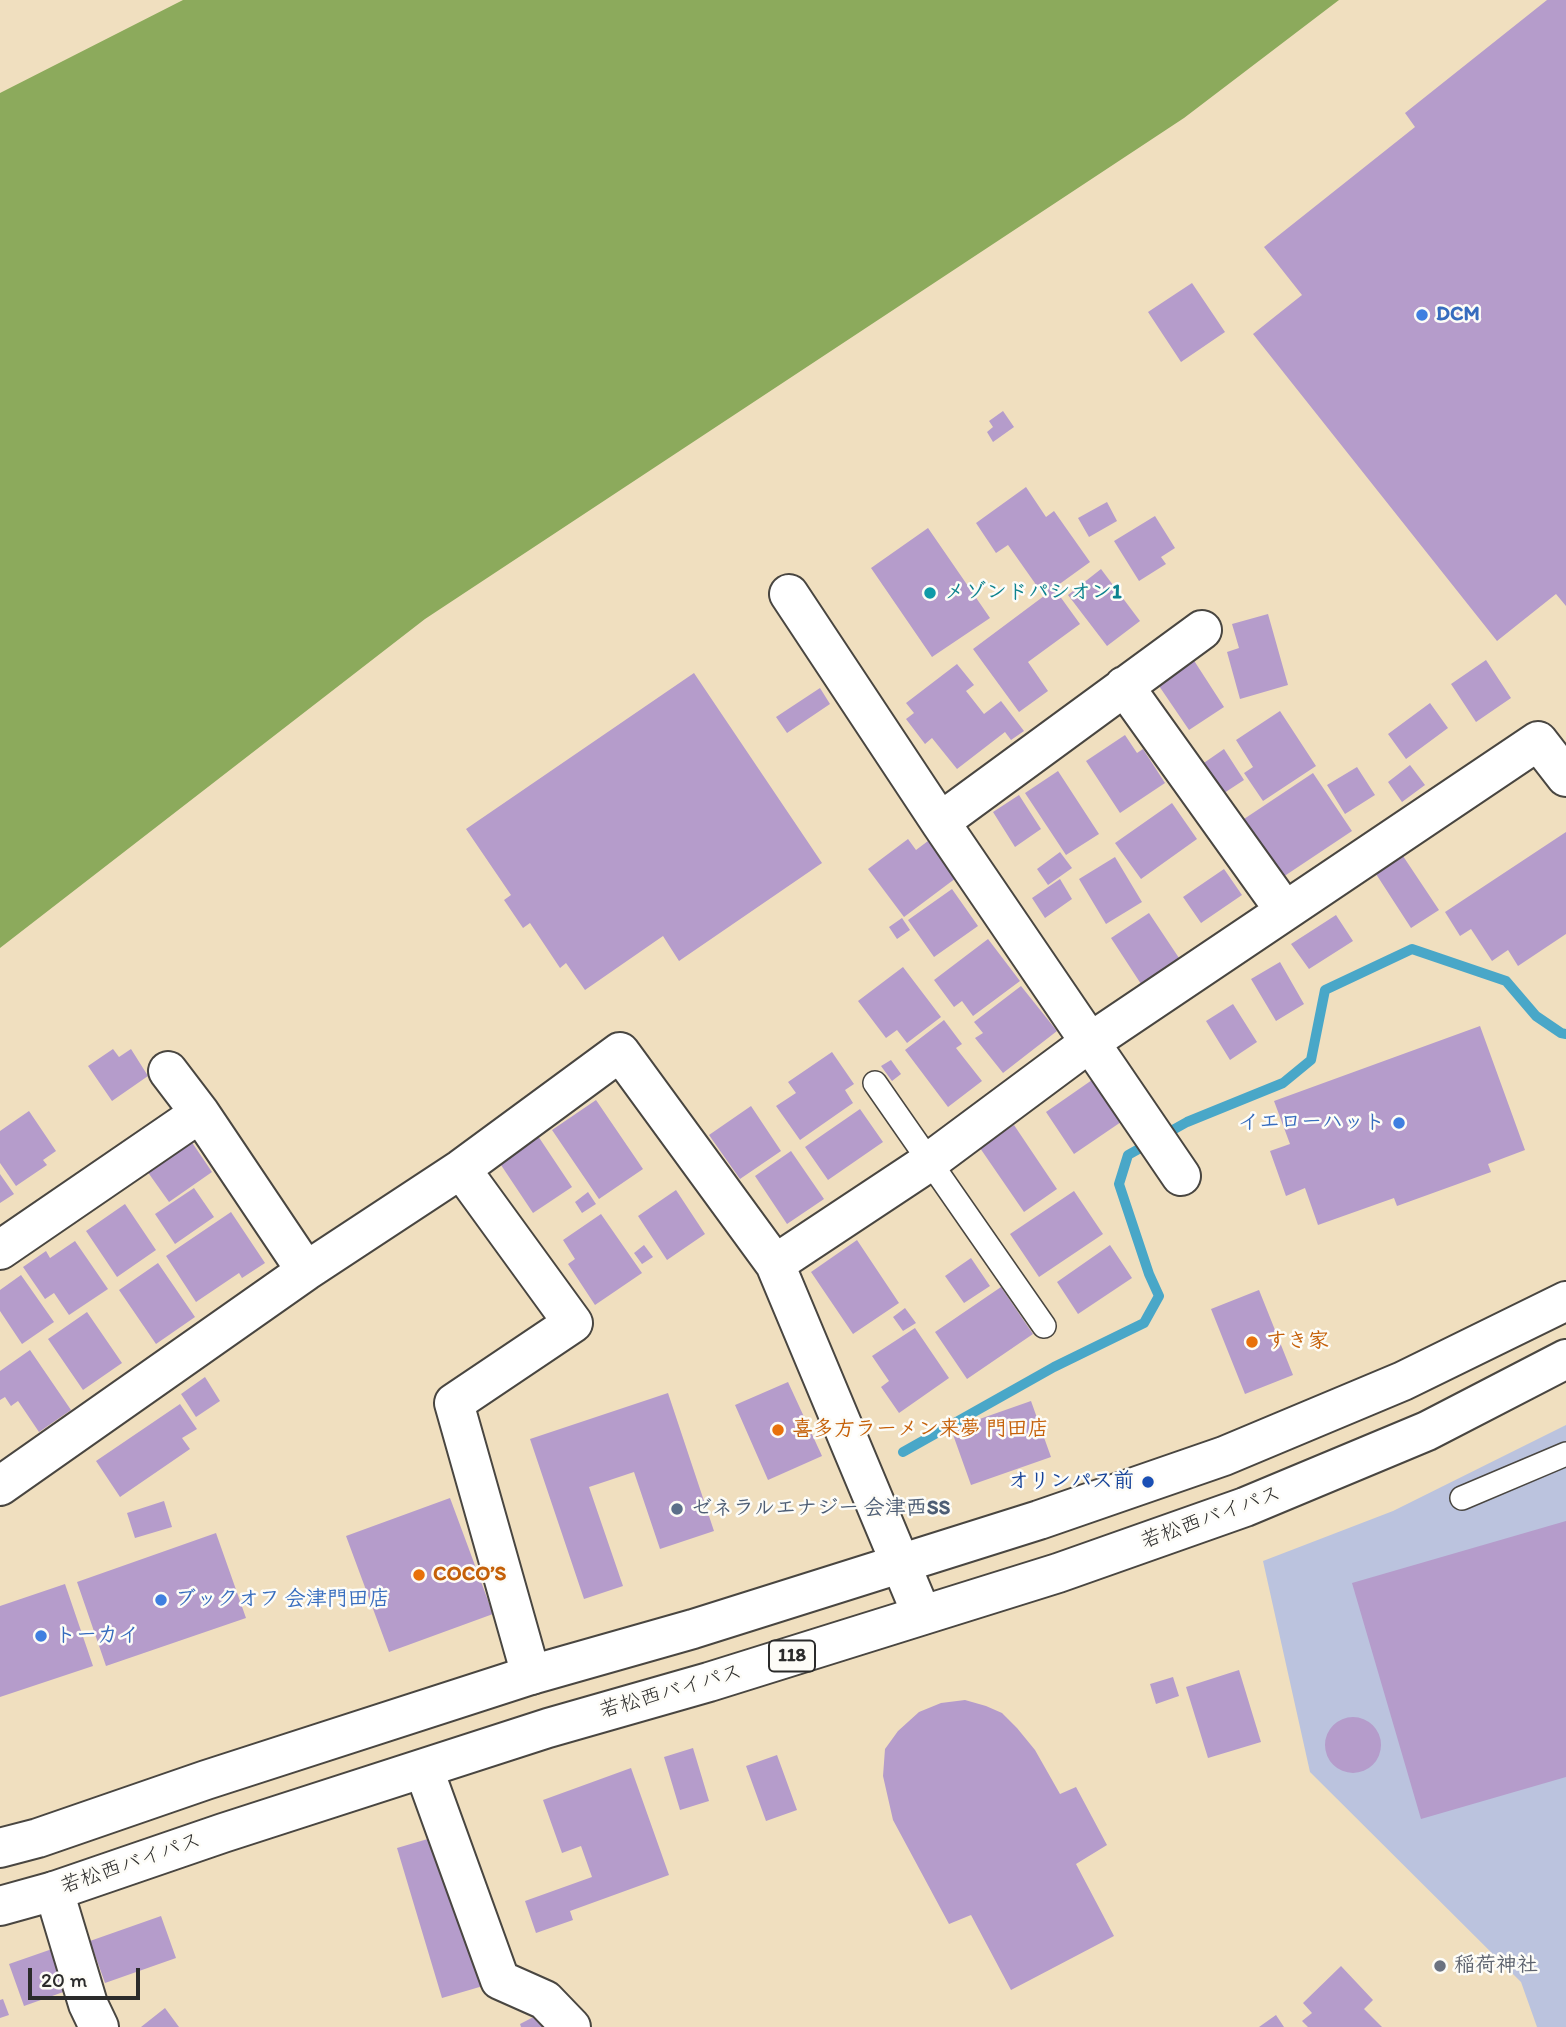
<!DOCTYPE html>
<html>
<head>
<meta charset="utf-8">
<style>
	body { margin:0 }
	#map { position:relative; width:1566px; height:2027px; overflow:hidden; background:#f0dfbf; font-family:Itim,sans-serif }
	canvas { display:block }
	.scale { position:absolute; left:28px; top:1968px; width:112px; height:32px; box-sizing:border-box; border:4px solid #2b2b2b; border-top:0; padding-left:9px; font-size:21px; line-height:24px; white-space:nowrap; color:#2b2b2b; -webkit-text-stroke:5px #fdfcf7; paint-order:stroke }
</style>
</head>
<body>
<div id="map">
<canvas width="1566" height="2027"></canvas>
<div class="scale">20 m</div>
</div>
<script>
const context = document.querySelector('canvas').getContext('2d');
context.lineJoin = 'round';
function fillPath(path, color) { context.fillStyle = color; context.fill(path, 'evenodd'); }
function stroke(path, color, width, dash) { context.strokeStyle = color; context.lineWidth = width; context.lineCap = dash ? 'butt' : 'round'; context.setLineDash(dash || []); context.stroke(path); }
function label(font, color, halo, rows, align = 'center') {
  context.font = font + ' Itim,"Klee One",sans-serif'; context.lineWidth = 5; context.setLineDash([]); context.textBaseline = 'middle'; context.strokeStyle = halo; context.fillStyle = color; for (const [text, x, y, turn = 0] of rows) {
    context.save(); context.translate(x, y); context.rotate((+turn || 0) * Math.PI / 180); context.textAlign = isNaN(turn) ? turn : align; if (halo) context.strokeText(text, 0, 0); context.fillText(text, 0, 0); context.restore();
  }
}
const industrial = new Path2D(`
	M1566,1425V2027H1537L1521,1982L1310,1772L1263,1561L1393,1511Z`);
const forest = new Path2D(`
	M183,0H1339L1184,118L425,619L0,948V93Z`);
const stream = new Path2D(`
	M903,1452L1054,1367L1144,1323L1159,1296L1149,1274L1119,1184L1128,1155L1187,1122L1283,1083L1311,1060L1325,990L1412,949L1506,981L1536,1016L1561,1033L1566,1034`);
const building = new Path2D(`
	M1547,0H1566V606L1556,594L1497,641L1253,334L1302,295L1264,247L1415,127L1405,113Z
	M1192,283L1225,332L1181,362L1148,312Z
	M1003,411L1014,427L993,442L987,432L993,427L989,421Z
	M1026,487L1046,517L1054,511L1090,562L1054,588L1080,624L1028,662L1048,691L1019,712L973,649L1044,596L1008,545L996,553L976,523Z
	M1107,502L1117,521L1089,537L1078,518Z
	M1155,516L1175,548L1161,557L1166,564L1139,581L1114,541Z
	M928,528L990,618L932,657L871,568Z
	M1101,569L1140,621L1107,646L1068,595Z
	M1268,614L1288,685L1240,699L1227,652L1239,648L1232,624Z
	M1193,659L1224,707L1189,730L1157,683Z
	M1486,660L1511,698L1476,722L1451,684Z
	M957,664L974,685L966,691L984,714L1001,701L1024,731L1011,740L1005,732L957,769L932,738L925,744L906,719L914,713L906,703Z
	M694,673L822,863L679,961L663,936L585,990L566,963L560,968L530,923L523,928L504,900L511,895L466,829Z
	M820,688L830,704L787,733L776,717Z
	M1430,703L1448,728L1406,759L1388,734Z
	M1280,711L1316,766L1263,801L1244,773L1253,767L1236,740Z
	M1125,735L1137,753L1143,749L1165,783L1120,813L1086,761Z
	M1224,749L1244,780L1218,797L1198,767Z
	M1410,765L1425,785L1402,802L1388,782Z
	M1357,767L1375,795L1345,814L1327,785Z
	M1058,771L1099,834L1066,855L1025,793Z
	M1313,773L1352,831L1283,877L1244,819Z
	M1019,795L1041,829L1015,847L993,812Z
	M1172,803L1197,839L1141,879L1115,843Z
	M1566,832V934L1518,966L1508,950L1492,961L1471,929L1460,936L1445,912Z
	M908,839L916,850L928,841L956,878L904,917L868,869Z
	M1060,852L1072,868L1048,885L1037,869Z
	M1403,856L1439,910L1411,928L1376,874Z
	M1115,857L1142,902L1106,924L1079,879Z
	M1224,869L1242,895L1201,923L1183,897Z
	M1060,879L1072,899L1045,918L1032,898Z
	M952,889L978,926L934,957L908,920Z
	M1149,913L1179,958L1141,984L1111,938Z
	M1336,915L1353,941L1309,969L1291,944Z
	M902,918L910,930L897,939L889,927Z
	M988,939L1020,981L973,1016L962,1001L954,1007L934,980Z
	M1280,962L1304,1004L1276,1021L1251,979Z
	M903,967L941,1017L907,1043L897,1030L886,1038L858,1001Z
	M1021,986L1057,1031L1003,1073L975,1038L983,1033L974,1022Z
	M1233,1004L1257,1042L1230,1060L1206,1021Z
	M944,1020L962,1044L956,1048L982,1081L948,1107L905,1050Z
	M1480,1026L1525,1150L1488,1164L1491,1172L1397,1206L1394,1198L1318,1225L1305,1188L1286,1196L1270,1151L1290,1144L1274,1101Z
	M113,1049L119,1057L131,1049L148,1076L112,1101L88,1066Z
	M832,1052L854,1084L845,1090L853,1103L800,1140L776,1106L796,1093L788,1082Z
	M891,1060L901,1074L892,1081L881,1066Z
	M1092,1080L1121,1122L1074,1154L1046,1112Z
	M596,1100L643,1169L599,1199L552,1130Z
	M751,1106L781,1151L740,1179L709,1135Z
	M860,1109L883,1142L828,1180L805,1147Z
	M29,1111L56,1151L43,1160L47,1165L16,1186L0,1163V1131Z
	M1014,1125L1057,1189L1024,1212L980,1148Z
	M538,1136L572,1187L533,1213L499,1162Z
	M191,1141L212,1172L169,1202L147,1171Z
	M791,1151L824,1199L787,1224L755,1176Z
	M0,1174L14,1194L0,1203Z
	M194,1188L214,1217L175,1244L155,1214Z
	M676,1190L705,1234L667,1260L638,1216Z
	M1074,1191L1103,1234L1039,1277L1010,1234Z
	M588,1192L596,1204L582,1213L575,1202Z
	M125,1204L156,1250L117,1277L86,1231Z
	M231,1212L265,1263L242,1278L239,1273L196,1302L166,1256Z
	M601,1214L642,1273L595,1305L568,1264L575,1259L563,1240Z
	M857,1240L899,1303L853,1334L811,1272Z
	M75,1241L108,1289L69,1315L54,1293L45,1299L23,1267L46,1251L50,1258Z
	M644,1245L653,1257L642,1264L634,1253Z
	M1110,1245L1132,1278L1078,1314L1057,1282Z
	M971,1258L990,1286L964,1303L945,1276Z
	M158,1263L195,1317L156,1344L119,1290Z
	M21,1275L54,1322L22,1344L0,1311V1290Z
	M1001,1287L1033,1334L967,1379L935,1332Z
	M1259,1290L1293,1375L1245,1394L1211,1309Z
	M905,1308L916,1323L903,1331L893,1317Z
	M87,1312L122,1363L83,1390L48,1339Z
	M915,1328L949,1378L899,1413L881,1387L889,1381L872,1356Z
	M30,1350L71,1410L39,1432L18,1401L11,1406L5,1397L0,1400V1371Z
	M205,1377L220,1401L196,1417L181,1394Z
	M788,1382L822,1456L768,1480L735,1405Z
	M668,1393L714,1531L660,1549L634,1472L589,1487L623,1586L584,1599L530,1439Z
	M1031,1401L1051,1457L971,1485L951,1429Z
	M180,1404L197,1429L182,1438L190,1449L120,1497L96,1461Z
	M450,1498L493,1614L389,1652L346,1536Z
	M164,1501L172,1527L135,1538L127,1513Z
	M1566,1521V1777L1421,1819L1352,1583Z
	M216,1533L246,1618L106,1666L77,1582Z
	M65,1584L93,1666L0,1697V1606Z
	M1239,1670L1261,1742L1208,1758L1186,1687Z
	M1173,1677L1179,1696L1156,1704L1150,1684Z
	M965,1700L986,1706L1002,1713L1017,1728L1035,1750L1060,1794L1076,1787L1107,1845L1076,1864L1114,1936L1011,1990L971,1915L949,1924L893,1820L883,1776L885,1749L898,1731L919,1712L941,1703Z
	M1325 1745a28 28 0 1 1 56 0a28 28 0 1 1-56 0Z
	M693,1748L709,1801L680,1810L664,1757Z
	M777,1755L797,1810L766,1821L746,1766Z
	M631,1768L669,1875L570,1911L573,1920L536,1933L525,1901L592,1877L581,1846L562,1853L543,1800Z
	M438,1836L483,1986L442,1998L397,1848Z
	M161,1916L176,1958L105,1983L90,1941Z
	M55,1948L69,1990L24,2006L9,1964Z
	M1341,1966L1373,2000L1364,2009L1382,2027H1308L1302,2021L1312,2013L1303,2003Z
	M3,1999L9,2015L0,2018V2000Z
	M165,2008L179,2027H141Z
	M547,2010L556,2027H521L520,2024Z
	M1276,2015L1284,2027H1259Z`);
const lane = new Path2D(`
	M875,1083L1044,1326
	M1462,1498L1566,1454`);
const street = new Path2D(`
	M789,594L940,822
	M1124,686L1285,911
	M168,1071L200,1113L306,1271
	M461,1169L573,1323L454,1403L531,1675
	M1181,1176L940,822L1202,630
	M0,1250L200,1113
	M775,1264L929,1162L1089,1043L1538,741L1566,777
	M0,1486L306,1271L461,1169L620,1052L775,1264L922,1615
	M424,1770L500,1980L545,2000L571,2027
	M54,1891L88,2004L99,2027`);
const highway = new Path2D(`
	M0,1848L38,1838L206,1780L531,1675L693,1629L1039,1520L1224,1456L1403,1381L1566,1301
	M0,1906L54,1891L223,1833L548,1728L709,1682L1058,1573L1245,1507L1427,1431L1566,1359`);
const markers = [
	[1422,315,7,"#3f7fe0"],
	[930,593,7,"#0f9aa8"],
	[1399,1123,7,"#3f7fe0"],
	[1252,1342,7,"#e8710a"],
	[778,1430,7,"#e8710a"],
	[1148,1482,7,"#1a4fb4"],
	[677,1509,7,"#5c6f8a"],
	[419,1575,7,"#e8710a"],
	[161,1600,7,"#3f7fe0"],
	[41,1636,7,"#3f7fe0"],
	[1440,1966,7,"#6b7280"]
];
const shields = [
	[792,1656,46]
];
const shieldNames = [
	["118",792,1656]
];
const shopNames = [
	["DCM",1436,315],
	["イエローハット",1385,1123,"right"],
	["ブックオフ 会津門田店",175,1600],
	["トーカイ",55,1636]
];
const cultureNames = [
	["メゾンドパシオン1",944,593]
];
const foodNames = [
	["すき家",1266,1342],
	["喜多方ラーメン来夢 門田店",792,1430],
	["COCO’S",433,1575]
];
const transitNames = [
	["オリンパス前",1134,1482]
];
const serviceNames = [
	["ゼネラルエナジー 会津西SS",691,1509]
];
const streetNames = [
	["若松西バイパス",1211,1518,-20],
	["若松西バイパス",671,1692,-16],
	["若松西バイパス",131,1864,-19]
];
const worshipNames = [
	["稲荷神社",1454,1966]
];
fillPath(industrial, '#bbc3de');
fillPath(forest, '#8caa5c');
stroke(stream, '#49a7c8', 10);
fillPath(building, '#b59ccb');
stroke(lane, '#494641', 26);
stroke(street, '#494641', 42);
stroke(highway, '#494641', 42);
stroke(lane, '#fff', 23);
stroke(street, '#fff', 38);
stroke(highway, '#fff', 38);
for (const [x, y, r, color] of markers) { const dot = new Path2D(); dot.arc(x, y, r, 0, 2 * Math.PI); context.fillStyle = color; context.fill(dot); stroke(dot, '#fdfcf7', 2.5); }
for (const [x, y, w] of shields) { const box = new Path2D(); box.roundRect(x - w / 2, y - 15.5, w, 31, 5); context.fillStyle = '#fdfcf7'; context.fill(box); stroke(box, '#2b2b2b', 2); }
label('bold 19px', '#2b2b2b', null, shieldNames);
label('bold 21px', '#366cbe', '#fdfcf7', shopNames, 'left');
label('bold 21px', '#0d838f', '#fdfcf7', cultureNames, 'left');
label('bold 21px', '#c56008', '#fdfcf7', foodNames, 'left');
label('bold 21px', '#164399', '#fdfcf7', transitNames, 'right');
label('bold 21px', '#4e5e75', '#fdfcf7', serviceNames, 'left');
label('21px', '#2b2b2b', '#fdfcf7', streetNames);
label('bold 21px', '#5b616d', '#fdfcf7', worshipNames, 'left');
</script>
</body>
</html>
